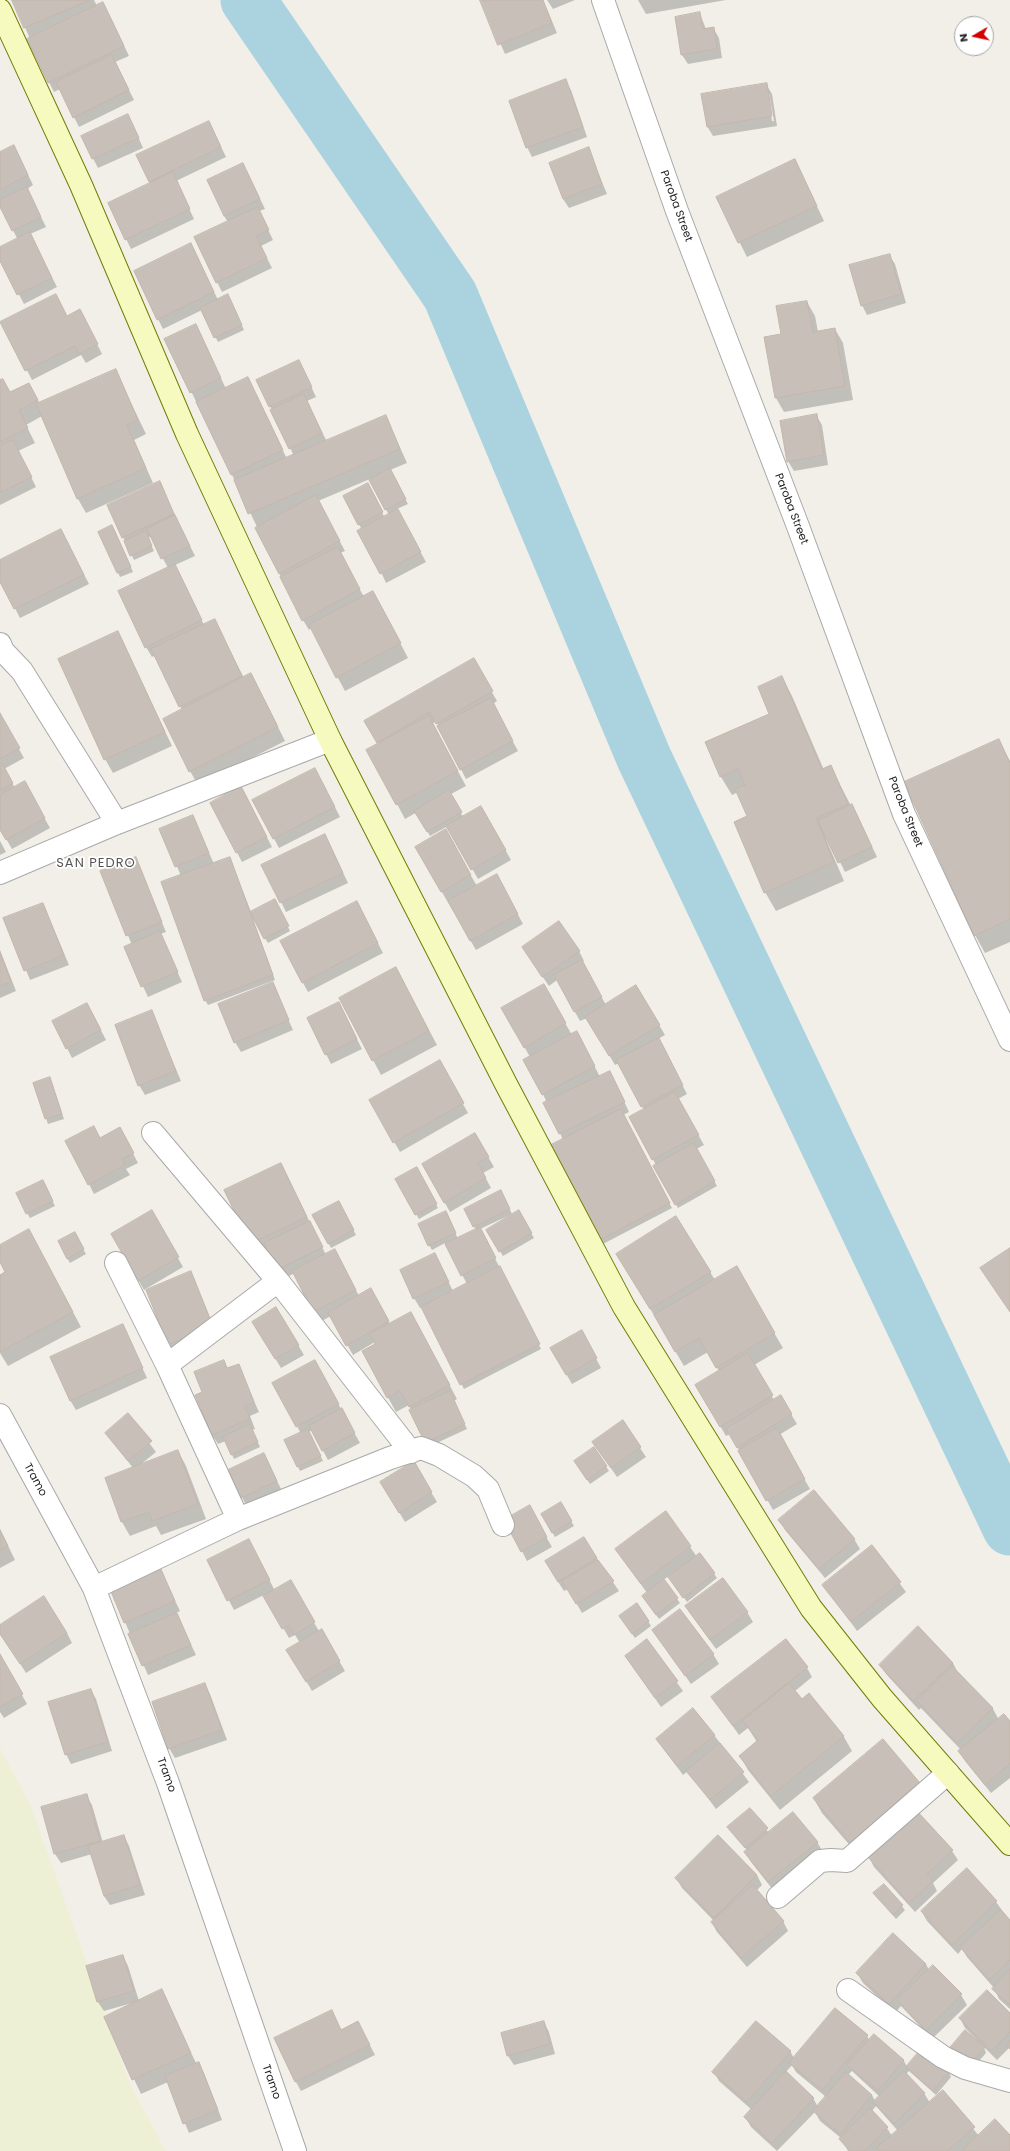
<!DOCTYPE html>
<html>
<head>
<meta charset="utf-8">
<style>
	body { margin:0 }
	#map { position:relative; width:1010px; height:2151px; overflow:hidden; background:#f2efe9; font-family:Poppins,sans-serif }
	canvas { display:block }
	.north { position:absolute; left:954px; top:16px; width:40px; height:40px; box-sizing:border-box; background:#fff; border:1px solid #a7a7a7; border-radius:50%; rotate:261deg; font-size:11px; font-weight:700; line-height:16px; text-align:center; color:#222 }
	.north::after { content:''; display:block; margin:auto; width:14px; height:18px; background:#d40000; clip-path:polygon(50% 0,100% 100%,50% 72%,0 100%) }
</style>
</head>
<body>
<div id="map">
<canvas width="1010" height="2151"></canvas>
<div class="north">N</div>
</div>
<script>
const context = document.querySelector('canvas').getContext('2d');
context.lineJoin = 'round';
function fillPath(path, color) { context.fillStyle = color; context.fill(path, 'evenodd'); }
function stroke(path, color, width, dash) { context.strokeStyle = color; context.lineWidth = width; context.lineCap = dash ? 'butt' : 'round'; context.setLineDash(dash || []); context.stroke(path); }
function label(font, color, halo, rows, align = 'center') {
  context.font = font + ' Poppins,sans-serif'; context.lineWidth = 3.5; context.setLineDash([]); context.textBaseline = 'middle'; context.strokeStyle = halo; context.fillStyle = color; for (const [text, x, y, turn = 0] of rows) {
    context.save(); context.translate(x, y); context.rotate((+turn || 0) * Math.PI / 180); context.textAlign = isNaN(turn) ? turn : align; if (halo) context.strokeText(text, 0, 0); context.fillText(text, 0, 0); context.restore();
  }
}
const farmland = new Path2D(`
	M0,1748L31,1806L129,2082L166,2151H0Z`);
const shadow = new Path2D(`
	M13,0H94L97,6L108,12L129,56L115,62L134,100L79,127L60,89L54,92L49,82Z
	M481,0H543L557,33L505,54Z
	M547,0H575L553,9Z
	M638,0H726L646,14Z
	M700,14L706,29L713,28L719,38L722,58L688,64L682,55L676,18Z
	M565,81L571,90L587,137L532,157L527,147Z
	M766,84L772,94L777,126L713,136L707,126ZM767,93H769L774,121H772Z
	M133,125L143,148L98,168L82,137Z
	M214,132L226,157L176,181L194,219L131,249L109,204L151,184L138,156Z
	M588,149L607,194L569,208L563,199Z
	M0,153L19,156L33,185L27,189L46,227L30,234L57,287L24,304L0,258V248L18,240L0,205Z
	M243,164L265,209L259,211L273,240L261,246L272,268L222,292L217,282L228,222L224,216Z
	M802,175L824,221L747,257L717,198Z
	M196,254L218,300H230L244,330L218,342L202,310L163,329L158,319Z
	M889,255L895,264L906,303L867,315L862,305Z
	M807,302L815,316L818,332L835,329L843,343L853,400L784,412L776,398L782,335Z
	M67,317L85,320L102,354L86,363L81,355L32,380L2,322Z
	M201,335L226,389L248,378L287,459L294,456L258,381L304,371L316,397L307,401L327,442L386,416L407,463L390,470L408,504L397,509L426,562L386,583L362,530L344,497L367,485L385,518L389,515L370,479L318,501L345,551L340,553L364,597L381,606L408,658L345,691L311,628L309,630L303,620L256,528L257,527L235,481L166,340Z
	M115,370L146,434L134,440L153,483L86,513L78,499L42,416L26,425L35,443L18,451L36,487L0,505V381L10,393L37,398L40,404Z
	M816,415L822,425L828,465L794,471L788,461Z
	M159,482L195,556L175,565L204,625L214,620L244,678L259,689L285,741L198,785L190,771L182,710L156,655L152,657L146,647L168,568L151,536L148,538L154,551L134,560L123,537Z
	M61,530L89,584L20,618L0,579V561Z
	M115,531L133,572L120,577L99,532Z
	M118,632L172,746L113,773L105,759Z
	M473,659L497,701L493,704L518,751L466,779L436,721L432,724L466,786L451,794L463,817L481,807L511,860L478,879L448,826L430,836L417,812L405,819L397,804L379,744L366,721Z
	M782,677L792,696L824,770L831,767L851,806L857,815L877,857L845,872L828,838L826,839L844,881L776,911L765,892L749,817L738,792L732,795L721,777L771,714Z
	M0,715L24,758L4,769L15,788L24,782L50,828L12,849L0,828Z
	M998,740L1010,761V942L985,953L975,935Z
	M320,778L340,817L279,848L254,801Z
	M246,797L272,847L242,862L211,803Z
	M193,816L214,864L230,858L251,912L277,905L290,931L268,943L252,917L275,980L208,1005L205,1000L181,876L161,829Z
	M445,831L477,886L502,885L523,924L476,950L416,848Z
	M325,835L348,883L286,912L263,865Z
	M0,841L6,852L0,855Z
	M135,858L166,932L160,934L182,982L148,997L125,948L132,945L101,871Z
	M43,904L69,965L30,980L5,919Z
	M362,912L383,953L308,992L281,942Z
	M0,950L16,991L0,998Z
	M579,951L584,961L582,962L606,1005L636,986L665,1035L658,1039L687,1094L678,1099L704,1145L696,1149L717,1186L678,1208L654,1167L656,1165L630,1118L644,1110L619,1063L615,1065L587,1018L580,1021L557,980L549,986L529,957Z
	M272,983L293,1030L241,1052L235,1042Z
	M404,983L437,1045L381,1075L340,998Z
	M543,985L572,1035L582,1042L600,1077L610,1072L615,1082L629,1112L623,1115L672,1208L601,1245L563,1140L543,1094L530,1057L503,1009Z
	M151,1011L181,1081L145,1095L139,1085Z
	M92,1013L106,1040L72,1058L67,1048Z
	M344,1013L362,1049L331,1064L308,1018Z
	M439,1061L468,1113L400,1152L370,1100Z
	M50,1079L64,1119L48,1124L34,1083Z
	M475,1134L494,1167L483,1173L491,1188L450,1212L423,1164Z
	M125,1138L138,1163L126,1169L130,1175L94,1194L89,1184L100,1139Z
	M281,1164L326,1255L340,1260L359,1296L371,1290L390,1324L411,1313L457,1399L454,1401L467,1429L428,1447L409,1405L396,1412L363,1352L377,1345L375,1342L353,1355L331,1316L320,1322L295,1273L283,1279L267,1248L256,1253L251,1244Z
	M416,1169L438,1208L419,1219L396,1180Z
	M45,1186L55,1206L30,1218L27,1213Z
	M503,1196L512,1214L480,1229L541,1349L464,1389L422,1307L420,1308L414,1298L435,1255L453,1291L467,1284L445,1243L432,1250L429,1245L448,1217L458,1239L476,1230L465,1209Z
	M338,1202L356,1235L331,1248L314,1216Z
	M151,1211L183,1267L144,1290L112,1234Z
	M519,1212L534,1238L503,1256L487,1231Z
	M74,1233L86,1254L70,1263L67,1258Z
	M37,1245L81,1327L8,1366L0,1353V1276L7,1273L0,1260V1246Z
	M626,1268L710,1272L715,1280L736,1268L783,1348L754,1365L774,1400L780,1396L797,1424L779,1435L810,1489L773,1510L730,1434L726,1436L696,1385L719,1371L708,1352L684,1366Z
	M190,1273L218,1336L175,1354L169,1344Z
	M276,1308L304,1355L281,1368L253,1322Z
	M123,1325L147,1378L76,1410L70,1400Z
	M587,1341L601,1368L572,1384L551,1348Z
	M223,1361L228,1369L238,1365L259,1412L250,1416L255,1429L252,1430L260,1447L234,1459L226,1441L218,1444L212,1435L204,1393Z
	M320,1371L360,1443L328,1460L312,1430L309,1432L323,1461L300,1471L285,1440L301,1434L297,1426Z
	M128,1415L156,1452L140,1465L178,1451L186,1466L206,1519L161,1535L156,1526L130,1536L122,1522L106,1478L133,1468L106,1433Z
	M623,1422L646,1457L617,1477L593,1442Z
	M594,1448L609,1471L590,1484L578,1466Z
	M264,1454L282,1491L247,1507L242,1497Z
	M413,1462L437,1502L405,1522L381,1482Z
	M561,1504L574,1526L555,1537L542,1514Z
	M529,1507L552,1547L527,1561L522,1551Z
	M666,1512L697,1557L700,1554L717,1578L687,1602L669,1576L663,1580L680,1603L659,1619L646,1601L647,1593L616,1549Z
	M779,1520L854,1539L860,1549L825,1578L785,1530Z
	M0,1529L15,1560L0,1568Z
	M583,1538L619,1591L582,1613L568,1589L564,1591L551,1571Z
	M872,1546L906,1592L857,1631L824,1585Z
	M254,1550L275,1591L290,1582L319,1631L321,1630L345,1671L312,1691L288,1650L300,1643L295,1635L289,1638L264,1595L234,1610L208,1561Z
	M160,1569L180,1611L176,1613L196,1655L148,1675L111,1590Z
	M686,1607L747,1612L753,1622L716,1649Z
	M620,1617L648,1621L651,1626L635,1638Z
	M0,1626L67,1633L72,1643L26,1673L0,1632Z
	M918,1628L953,1663L958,1673L993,1709L999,1720L1010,1722V1778L991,1793L965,1761L960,1752L961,1750L921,1708L919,1710L886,1674L880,1665Z
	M653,1630L713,1654L719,1664L691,1684Z
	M647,1641L683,1691L661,1707L626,1657Z
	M0,1656L27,1704L4,1718L0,1712Z
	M807,1668L812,1677L795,1691L802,1700L809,1694L844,1737L852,1751L780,1810L748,1770L740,1756L757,1742L748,1728L739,1735L712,1697Z
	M205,1684L210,1694L227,1740L175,1758L169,1748Z
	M91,1690L96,1699L112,1751L71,1764L66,1754Z
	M714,1735L749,1782L716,1809L688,1771L683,1775L657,1740Z
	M920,1784L859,1856L822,1813L814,1799Z
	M86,1795L92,1805L103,1843L124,1836L129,1846L145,1895L110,1905L104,1896L92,1854L61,1863L55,1854Z
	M750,1809L769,1833L817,1842L823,1852L774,1891L751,1862L745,1852L747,1850L729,1828Z
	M917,1813L952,1851L958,1860L933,1883L937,1891L915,1912L874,1867L869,1857Z
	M967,1869L996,1902L1010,1921V2009L999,1999L994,1988L967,1957L962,1949L958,1954L927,1921L922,1912Z
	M757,1875L762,1885L756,1891L783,1921L788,1931L747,1967L717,1932L712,1923L714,1921L682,1888L676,1878Z
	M884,1885L905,1910L896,1919L875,1893Z
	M123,1956L128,1966L139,2001L161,1991L197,2065L199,2064L204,2073L222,2120L189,2133L168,2082L141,2094L105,2017L132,2003L104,2011L98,2002L88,1966Z
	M926,1964L929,1970L933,1966L961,1995L967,2005L932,2039L901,2006L895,2013L863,1983L857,1973Z
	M1010,2015V2050L1009,2048L997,2060L984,2047L986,2053L971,2070L977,2040L965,2028L960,2018Z
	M337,2021L341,2031L363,2032L375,2055L301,2091L296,2082Z
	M544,2022L549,2032L555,2054L514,2065L508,2056Z
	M867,2036L870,2041L874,2036L904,2061L907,2067L949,2072L951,2077L936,2095L909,2071L906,2074L924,2093L930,2103L943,2091L979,2136L1010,2137V2151H848L841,2138L820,2121L815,2112L777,2151L751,2127L745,2117L752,2110L719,2081L714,2072L790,2051L794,2058ZM792,2065L796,2072L826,2097L818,2107L813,2098L786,2072ZM852,2071L880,2097L875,2101L872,2095L848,2075ZM876,2106L898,2131L892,2136L887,2128L871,2112Z`);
const river = new Path2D(`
	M248,0L450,295L644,758L1010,1528`);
const building = new Path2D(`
	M12,0H90L24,28Z
	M480,0H543L552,23L498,45Z
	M103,2L124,46L48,83L27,39Z
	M700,12L703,29L714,27L717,49L681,55L675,17Z
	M112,55L129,90L73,118L56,82Z
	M566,79L583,127L526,148L509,101Z
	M767,83L772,116L707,127L701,94Z
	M128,114L139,138L92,159L81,136Z
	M209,121L221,147L149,182L136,155Z
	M14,145L28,175L0,190V152Z
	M589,147L602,184L563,199L549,163Z
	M795,159L817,206L738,243L716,197Z
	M243,163L260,199L224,216L207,180Z
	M173,172L190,209L125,240L108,203Z
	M27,187L41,217L12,231L0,207V200Z
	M258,207L269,230L256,236L267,258L216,283L194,237Z
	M30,232L52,278L17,295L0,261V247Z
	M191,243L214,292L157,320L134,271Z
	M890,254L901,294L861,306L849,265Z
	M56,294L67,316L80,309L98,344L79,354L75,346L25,371L0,322Z
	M228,294L242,325L214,338L200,308Z
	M807,301L813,332L835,328L845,386L775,398L764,337L781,334L776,306Z
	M196,324L221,378L190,393L164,339Z
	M299,360L312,387L269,407L256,380Z
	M116,369L138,420L127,425L146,468L77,499L36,404Z
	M248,377L283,450L231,475L196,402Z
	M3,379L10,392L29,383L38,400L19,410L28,428L0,442V380Z
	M304,394L322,433L289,449L270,410Z
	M817,414L824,455L787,462L780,421Z
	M386,415L400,449L248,514L234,480Z
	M13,440L32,477L0,493V446Z
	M390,468L406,499L385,510L369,480Z
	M160,481L174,514L122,538L107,505Z
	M368,483L383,512L358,525L343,496Z
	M316,495L340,541L279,574L255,528Z
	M398,509L421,552L380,574L357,531Z
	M175,515L190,546L161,559L147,529Z
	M112,525L131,567L117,573L98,532Z
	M61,529L84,575L14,609L0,582V560Z
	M146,531L152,546L130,556L124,541Z
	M338,547L360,589L302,621L280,577Z
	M175,564L202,620L145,648L118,591Z
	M373,591L401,643L336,678L309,625Z
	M215,619L242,676L179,707L151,649Z
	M118,631L165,732L104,760L58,659Z
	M474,658L493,691L436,724L429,712L377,743L364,721Z
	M251,673L278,727L189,772L163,719Z
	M782,676L822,769L831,765L848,804L816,818L834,862L764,893L734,822L747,816L735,789L745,785L738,769L720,777L705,742L769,714L758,687Z
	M491,698L513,741L460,770L437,726Z
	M0,713L20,748L0,759Z
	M429,716L458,771L396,805L366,750Z
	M999,739L1010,763V919L974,936L904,782Z
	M2,763L13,783L0,791V764Z
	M315,768L335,807L273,839L252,800Z
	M25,781L45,818L6,840L0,830V795Z
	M241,786L267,837L236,853L210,803Z
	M449,790L462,812L427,832L414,811Z
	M852,804L872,847L838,863L818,821Z
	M481,806L506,850L471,870L446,826Z
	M193,815L209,853L175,867L159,829Z
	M446,829L471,875L441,892L415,847Z
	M325,834L343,873L280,903L261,865Z
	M136,857L162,922L126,936L100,871Z
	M230,857L273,975L204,1001L161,882Z
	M497,874L518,914L470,941L448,901Z
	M275,899L289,926L264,939L250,912Z
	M357,901L378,943L302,983L280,941Z
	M43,903L64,955L24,971L3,918Z
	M559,921L580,951L542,977L522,947Z
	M160,931L178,972L141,987L124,947Z
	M0,952L11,982L0,986Z
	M582,960L602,997L574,1012L554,975Z
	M396,967L429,1031L372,1061L339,998Z
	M273,982L289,1020L234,1043L218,1004Z
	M544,984L566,1023L524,1048L501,1008Z
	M636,985L660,1025L609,1056L585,1017Z
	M339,1002L357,1039L325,1055L307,1018Z
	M87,1003L101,1030L66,1049L52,1021Z
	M152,1010L176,1071L138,1086L115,1025Z
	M577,1031L595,1066L542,1095L523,1060Z
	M659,1038L683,1085L641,1107L616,1060Z
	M440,1060L464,1103L393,1143L369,1100Z
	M610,1071L625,1102L559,1134L543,1103Z
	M50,1077L62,1114L45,1119L33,1083Z
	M675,1092L699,1135L652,1160L629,1117Z
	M621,1109L670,1203L598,1241L549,1146Z
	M94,1126L100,1138L120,1127L134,1153L122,1159L125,1165L88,1185L65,1141Z
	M475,1133L489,1157L478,1163L486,1178L444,1203L422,1164Z
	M694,1143L715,1181L675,1205L653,1166Z
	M281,1163L307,1217L250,1244L224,1190Z
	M417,1167L437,1204L415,1215L395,1179Z
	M43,1180L53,1201L26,1214L16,1193Z
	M501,1190L510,1209L473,1227L464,1209Z
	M339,1201L354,1230L328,1244L312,1215Z
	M152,1210L179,1257L138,1281L111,1234Z
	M519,1210L532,1233L499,1252L486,1230Z
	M446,1211L456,1233L428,1246L418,1224Z
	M676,1216L711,1272L650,1309L616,1254Z
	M310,1221L323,1247L277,1270L264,1243Z
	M480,1227L496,1258L461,1276L445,1244Z
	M29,1229L73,1312L0,1352V1275L5,1272L0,1262V1245Z
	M75,1232L84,1249L67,1259L58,1241Z
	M1010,1248V1312L980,1268Z
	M335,1249L356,1290L313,1312L292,1271Z
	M435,1253L449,1282L413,1299L400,1270Z
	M500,1266L540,1344L460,1385L421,1307Z
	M737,1266L775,1333L716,1368L699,1338L675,1352L654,1315Z
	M191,1271L213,1326L168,1345L146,1290Z
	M371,1288L389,1321L346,1346L328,1313Z
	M276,1307L299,1345L275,1359L252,1322Z
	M411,1312L450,1385L409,1407L400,1391L387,1398L362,1351L375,1344L370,1334Z
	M123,1324L143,1368L70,1401L50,1357Z
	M582,1330L597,1358L566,1375L550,1348Z
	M748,1353L773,1395L720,1427L695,1385Z
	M224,1360L227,1368L239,1364L254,1402L245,1406L250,1419L212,1435L195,1395L202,1392L194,1372Z
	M315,1360L339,1404L296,1427L272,1383Z
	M450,1391L465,1424L425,1443L409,1410Z
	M781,1395L792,1414L737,1448L726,1429Z
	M342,1408L355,1433L322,1451L309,1426Z
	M128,1413L152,1441L128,1461L105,1433Z
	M623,1420L641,1447L611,1468L592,1442Z
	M250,1424L258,1442L231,1455L223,1437Z
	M777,1428L805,1479L766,1501L738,1451Z
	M308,1429L321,1456L297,1467L284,1440Z
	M594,1447L607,1466L587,1480L574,1461Z
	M178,1450L198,1504L152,1521L149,1512L121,1522L105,1478Z
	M264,1453L277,1481L241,1498L228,1470Z
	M414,1461L432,1492L399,1513L380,1482Z
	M814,1490L855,1539L819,1569L778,1520Z
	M561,1502L572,1521L552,1533L541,1514Z
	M530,1505L547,1537L521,1552L504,1520Z
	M666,1511L691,1546L641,1584L615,1549Z
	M0,1530L8,1546L0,1550Z
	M584,1537L597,1558L558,1582L545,1561Z
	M249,1539L270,1580L227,1601L207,1560Z
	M872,1545L901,1582L851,1622L822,1585Z
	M700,1553L715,1573L683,1598L668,1577Z
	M598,1560L614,1581L576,1604L562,1581Z
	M160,1567L175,1601L124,1623L110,1589Z
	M723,1578L748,1612L710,1640L685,1606Z
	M664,1579L678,1598L656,1615L642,1596Z
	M291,1580L315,1622L294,1635L289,1625L282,1629L263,1596Z
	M44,1596L67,1633L20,1664L0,1634V1625Z
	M637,1603L649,1621L632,1634L619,1616Z
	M680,1609L714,1654L685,1676L652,1630Z
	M177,1613L191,1645L142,1666L128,1634Z
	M918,1626L953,1663L913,1701L879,1665Z
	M322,1629L340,1661L306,1682L286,1650Z
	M647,1639L678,1681L655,1698L625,1656Z
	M786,1639L808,1667L733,1726L711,1697Z
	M0,1654L23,1694L0,1707Z
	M952,1666L993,1708L957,1743L917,1701Z
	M205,1683L222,1730L168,1749L152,1702Z
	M789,1683L802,1699L809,1693L844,1736L771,1796L739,1756L758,1740L743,1721Z
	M91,1689L108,1742L65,1755L48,1702Z
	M693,1708L715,1735L677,1766L656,1739Z
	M1004,1714L1010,1721V1764L985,1785L958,1751Z
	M883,1739L920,1783L850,1843L813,1798Z
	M720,1743L744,1772L710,1800L686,1771Z
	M87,1794L100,1841L54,1854L41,1807Z
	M750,1808L768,1828L745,1848L727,1827Z
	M917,1811L953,1850L927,1874L933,1881L909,1903L868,1857Z
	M793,1812L818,1842L768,1882L744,1852Z
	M124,1835L140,1885L104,1896L88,1846Z
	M718,1835L757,1875L714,1918L675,1878Z
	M967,1868L997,1901L952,1945L921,1911Z
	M884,1884L903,1905L893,1915L873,1893Z
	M753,1885L784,1921L741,1958L711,1922Z
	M1001,1910L1010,1920V1960L989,1980L960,1947Z
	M893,1933L926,1964L889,2004L856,1973Z
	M123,1955L134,1991L97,2002L86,1966Z
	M933,1965L962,1994L926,2030L897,2000Z
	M1010,1969V2005L992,1989Z
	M162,1989L191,2053L132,2080L104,2017Z
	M987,1990L1010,2013V2032L991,2051L959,2018Z
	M835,2008L868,2035L822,2090L789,2063Z
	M332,2010L341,2030L358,2021L370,2045L295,2082L274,2038Z
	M544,2021L550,2044L507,2056L501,2033Z
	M756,2021L791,2051L747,2102L712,2072Z
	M965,2030L985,2047L968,2066L949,2049Z
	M874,2034L904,2060L878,2091L847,2065Z
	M1010,2041V2049L1006,2045Z
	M922,2048L950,2071L933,2091L906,2067Z
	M199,2062L218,2110L183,2124L165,2076Z
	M786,2071L814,2098L772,2143L744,2117Z
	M904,2071L925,2093L894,2124L873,2102Z
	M846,2072L872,2095L840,2134L813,2111Z
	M943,2090L975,2127L947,2151H879L877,2148Z
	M870,2108L888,2127L864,2151H850L839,2139Z
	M995,2119L1010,2135V2151H962Z`);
const minor = new Path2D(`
	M0,644L3,651L22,671L117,823
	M0,873L117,823L330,740
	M153,1133L278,1281L411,1452
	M116,1263L167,1365L238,1519
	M167,1365L278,1281
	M0,1415L94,1588L168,1783L295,2151
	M94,1588L238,1519L390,1458L421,1448L439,1455L474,1476L488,1489L503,1525
	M778,1897L820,1861L831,1860L847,1861L948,1773
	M848,1990L943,2057L965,2068L1010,2081`);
const tertiary = new Path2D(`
	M603,0L677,211L799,529L904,814L1010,1040`);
const secondary = new Path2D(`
	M0,10L81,185L187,434L330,740L506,1084L624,1307L811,1608L882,1698L1010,1844`);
const streetNames = [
	["Paroba Street",676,206,70],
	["Paroba Street",791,509,69],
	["Paroba Street",905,812,68],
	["Tramo",35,1480,61],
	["Tramo",166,1775,70],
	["Tramo",271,2082,71]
];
const quarterNames = [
	["SAN PEDRO",96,864]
];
fillPath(farmland, '#eef0d5');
fillPath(shadow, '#0003');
stroke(river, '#aad3df', 55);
fillPath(building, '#c7bfb8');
stroke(building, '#c4b6ab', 1);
stroke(minor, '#a9a9a9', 24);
stroke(tertiary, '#a9a9a9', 24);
stroke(secondary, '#707d05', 24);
stroke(minor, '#fff', 22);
stroke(tertiary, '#fff', 22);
stroke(secondary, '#f7fabf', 22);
label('11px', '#222', '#fff', streetNames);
context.letterSpacing = '1px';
label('13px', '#555', '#fff', quarterNames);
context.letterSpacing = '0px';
</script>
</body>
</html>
